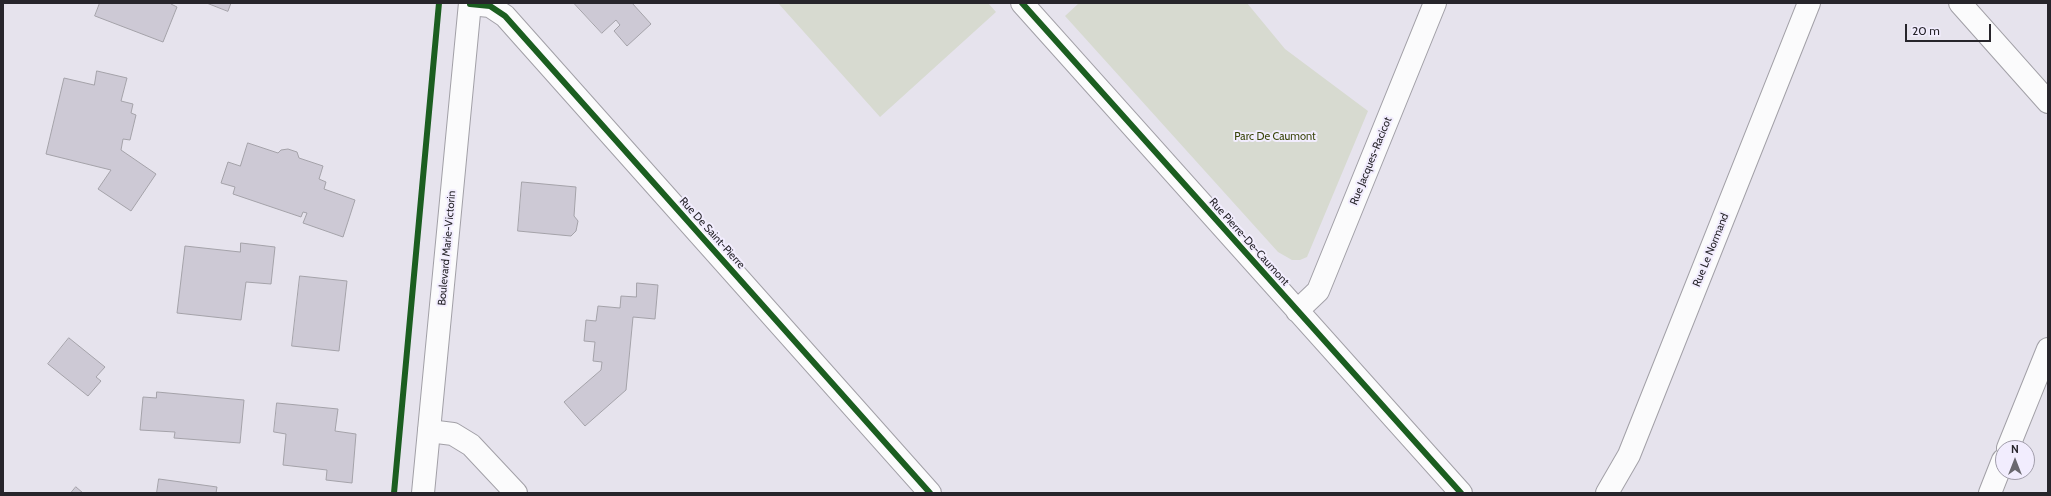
<!DOCTYPE html>
<html>
<head>
<meta charset="utf-8">
<style>
	body { margin:0 }
	#map { position:relative; width:2051px; height:496px; overflow:hidden; background:#e6e3ed; font-family:Cabin,sans-serif }
	canvas { display:block }
	.frame { position:absolute; inset:0; border:4px solid #27252b; pointer-events:none }
	.north { position:absolute; left:1995px; top:440px; width:40px; height:40px; box-sizing:border-box; background:#f2edfe; border:1px solid #a19daa; border-radius:50%; rotate:0deg; font-size:11px; font-weight:700; line-height:16px; text-align:center; color:#27252b }
	.north::after { content:''; display:block; margin:auto; width:14px; height:18px; background:#6a686f; clip-path:polygon(50% 0,100% 100%,50% 72%,0 100%) }
	.scale { position:absolute; left:1905px; top:24px; width:86px; height:18px; box-sizing:border-box; border:2px solid #27252b; border-top:0; padding-left:5px; font-size:12px; line-height:14px; white-space:nowrap; color:#27252b; -webkit-text-stroke:3px #f2edfe; paint-order:stroke }
</style>
</head>
<body>
<div id="map">
<canvas width="2051" height="496"></canvas>
<div class="frame"></div>
<div class="north">N</div>
<div class="scale">20 m</div>
</div>
<script>
const context = document.querySelector('canvas').getContext('2d');
context.lineJoin = 'round';
function fillPath(path, color) { context.fillStyle = color; context.fill(path, 'evenodd'); }
function stroke(path, color, width, dash) { context.strokeStyle = color; context.lineWidth = width; context.lineCap = dash ? 'butt' : 'round'; context.setLineDash(dash || []); context.stroke(path); }
function label(font, color, halo, rows, align = 'center') {
  context.font = font + ' Cabin,sans-serif'; context.lineWidth = 4; context.setLineDash([]); context.textBaseline = 'middle'; context.strokeStyle = halo; context.fillStyle = color; for (const [text, x, y, turn = 0] of rows) {
    context.save(); context.translate(x, y); context.rotate((+turn || 0) * Math.PI / 180); context.textAlign = isNaN(turn) ? turn : align; if (halo) context.strokeText(text, 0, 0); context.fillText(text, 0, 0); context.restore();
  }
}
const green = new Path2D(`
	M778,3H988L996,12L880,117Z
	M1079,3H1247L1285,49L1368,111L1307,257L1300,260H1292L1278,252L1065,16Z`);
const building = new Path2D(`
	M100,3H171V4L177,7L163,42L95,16Z
	M207,3H231L228,11Z
	M574,3H632L651,24L627,46L614,31L620,25L616,20L602,33Z
	M97,71L127,78L121,101L133,104L131,113L136,115L130,140L123,139L121,150L156,174L131,211L98,189L111,170L46,154L64,78L94,85Z
	M248,143L278,153L281,150L288,149L297,152L299,158L323,166L319,179L326,182L324,189L355,200L343,237L303,223L307,213L303,212L301,217L233,194L235,187L221,183L228,162L240,166Z
	M522,182L576,187L574,216L578,221L576,231L571,236L518,231Z
	M241,243L275,247L271,284L246,282L241,320L177,313L185,246L240,252Z
	M300,276L347,281L339,351L292,346Z
	M637,283L658,285L655,319L633,317L626,390L585,426L564,402L601,370L602,362L593,361L595,342L584,341L586,320L596,321L598,306L620,308L621,296L636,297Z
	M69,338L105,367L96,377L101,381L88,396L48,364Z
	M157,392L244,400L240,443L174,438L175,432L140,430L143,397L156,398Z
	M277,403L338,409L335,431L356,434L352,483L326,480L327,470L283,465L286,434L274,432Z
	M159,479L217,487L216,493H157Z
	M76,487L83,493H71Z`);
const minor = new Path2D(`
	M1022,3L1461,493
	M1960,3L2048,102
	M470,4L490,6L505,16L930,493
	M1297,311L1318,291L1435,3
	M429,431L453,434L471,445L516,493
	M2008,448L2048,349
	M1607,493L1629,455L1809,3
	M1990,493L2003,460`);
const tertiary = new Path2D(`
	M423,493L470,3`);
const cycleway = new Path2D(`
	M1022,3L1461,493
	M470,4L490,6L505,16L930,493
	M394,493L439,3`);
const parkNames = [
	["Parc De Caumont",1275,137]
];
const streetNames = [
	["Rue Jacques-Racicot",1371,161,-68],
	["Rue De Saint-Pierre",712,233,48],
	["Rue Pierre-De-Caumont",1249,242,48],
	["Boulevard Marie-Victorin",447,248,-85],
	["Rue Le Normand",1711,250,-68]
];
fillPath(green, '#d7dad0');
fillPath(building, '#cdc9d5');
stroke(building, '#a4a2a9', 1);
stroke(minor, '#a2a0a7', 24);
stroke(tertiary, '#a2a0a7', 24);
stroke(minor, '#fbfbfc', 22);
stroke(tertiary, '#fbfbfc', 22);
stroke(cycleway, '#1b5e20', 6);
label('11px', '#394509', '#f2edfe', parkNames);
label('11px', '#27252b', '#f2edfe', streetNames);
</script>
</body>
</html>
